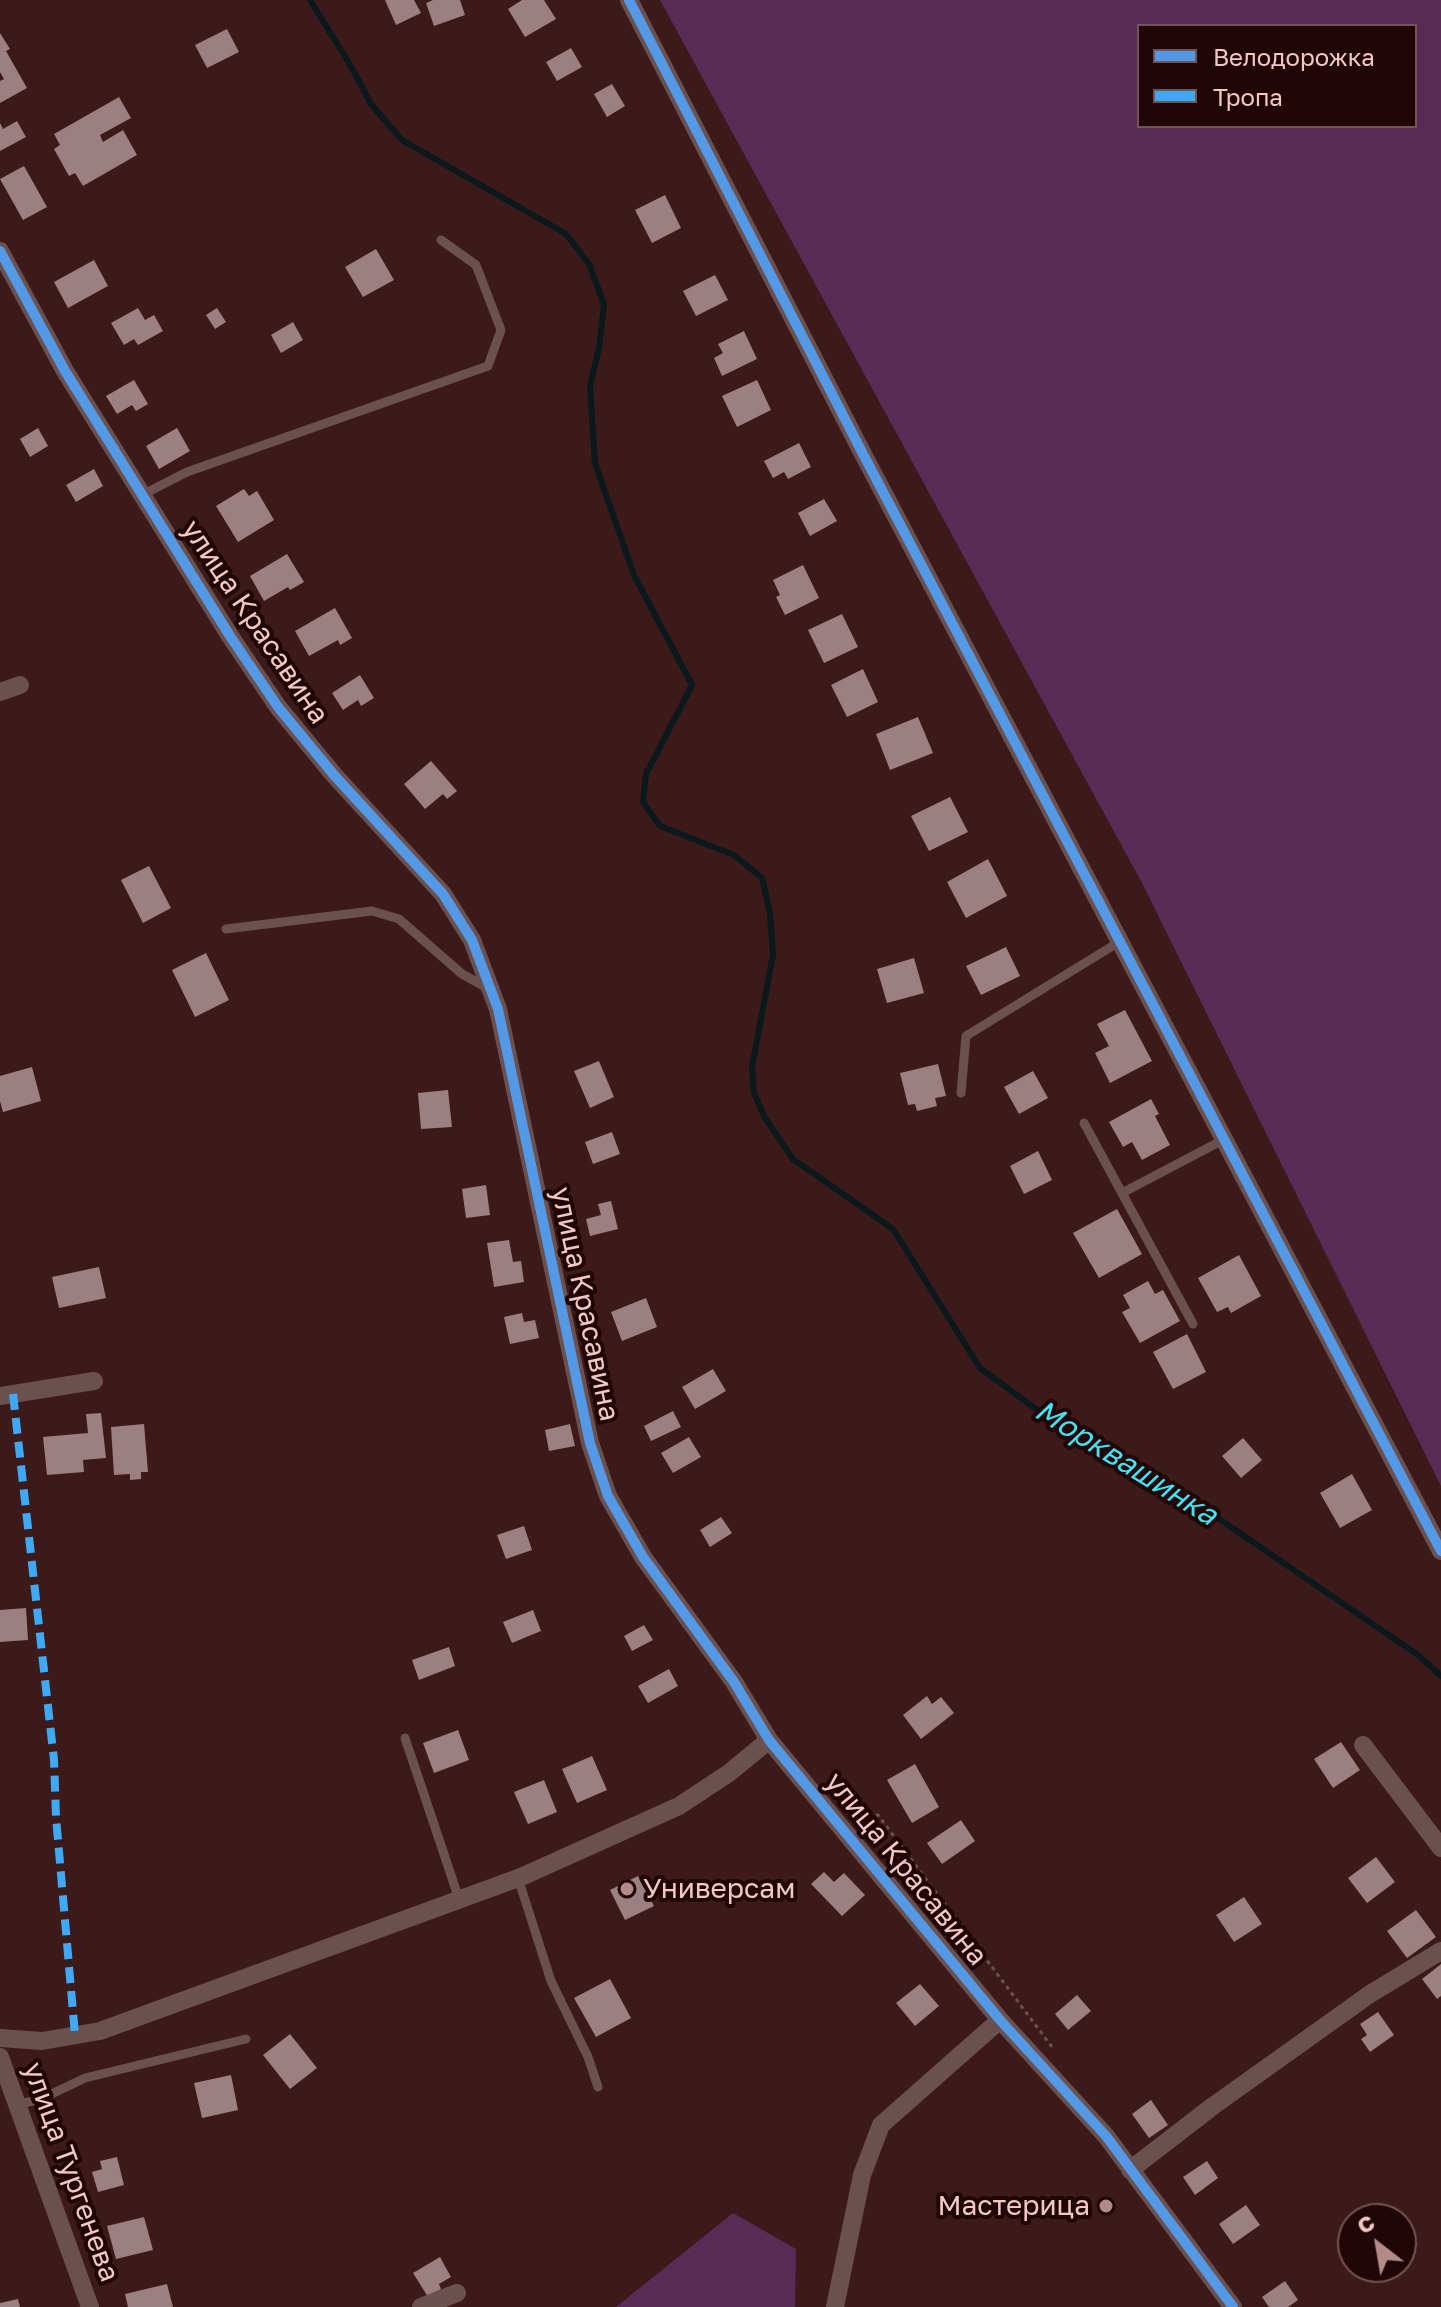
<!DOCTYPE html>
<html>
<head>
<meta charset="utf-8">
<style>
	body { margin:0 }
	#map { position:relative; width:1441px; height:2307px; overflow:hidden; background:#3c1a1a; font-family:"Golos Text",sans-serif }
	canvas { display:block }
	.legend { position:absolute; left:1137px; top:24px; width:280px; height:104px; box-sizing:border-box; background:#200606; border:2px solid #745452; margin:0; padding:10px 14px; list-style:none; font-size:24px; color:#f1c8c4 }
	.legend li { display:flex; align-items:center; gap:16px; height:40px }
	.legend b { width:40px; border:2px solid #745452 }
	.north { position:absolute; left:1337px; top:2203px; width:80px; height:80px; box-sizing:border-box; background:#200606; border:2px solid #745452; border-radius:50%; rotate:329deg; font-size:22px; font-weight:700; line-height:32px; text-align:center; color:#f1c8c4 }
	.north::after { content:''; display:block; margin:auto; width:28px; height:36px; background:#b28b88; clip-path:polygon(50% 0,100% 100%,50% 72%,0 100%) }
</style>
</head>
<body>
<div id="map">
<canvas width="1441" height="2307"></canvas>
<ul class="legend">
<li><b style="height:10px;background:#5399e6"></b>Велодорожка</li>
<li><b style="height:10px;background:#3fa9f5"></b>Тропа</li>
</ul>
<div class="north">С</div>
</div>
<script>
const context = document.querySelector('canvas').getContext('2d');
context.lineJoin = 'round';
function fillPath(path, color) { context.fillStyle = color; context.fill(path, 'evenodd'); }
function stroke(path, color, width, dash) { context.strokeStyle = color; context.lineWidth = width; context.lineCap = dash ? 'butt' : 'round'; context.setLineDash(dash || []); context.stroke(path); }
function label(font, color, halo, rows, align = 'center') {
  context.font = font + ' "Golos Text",sans-serif'; context.lineWidth = 8; context.setLineDash([]); context.textBaseline = 'middle'; context.strokeStyle = halo; context.fillStyle = color; for (const [text, x, y, turn = 0] of rows) {
    context.save(); context.translate(x, y); context.rotate((+turn || 0) * Math.PI / 180); context.textAlign = isNaN(turn) ? turn : align; if (halo) context.strokeText(text, 0, 0); context.fillText(text, 0, 0); context.restore();
  }
}
const green = new Path2D(`
	M660,0H1441V1486L1141,881ZM1139,26H1415V126H1139Z
	M733,2213L796,2249L795,2307H616Z`);
const stream = new Path2D(`
	M310,0L352,68L371,104L402,140L566,234L589,264L604,304L599,348L590,386L595,463L634,575L692,685L646,774L643,802L660,826L734,855L762,878L770,913L773,955L752,1067L754,1093L765,1118L793,1159L893,1229L980,1368L1077,1439L1212,1514L1418,1655L1441,1676`);
const building = new Path2D(`
	M385,0H414L421,13L396,25Z
	M433,0H460L465,15L434,26L426,3Z
	M522,0H544L556,19L525,37L508,9Z
	M227,29L239,52L207,68L195,45Z
	M0,33L10,49L6,51L27,88L0,103V81L4,79L0,72Z
	M571,48L582,67L557,81L546,62Z
	M612,84L625,106L607,117L594,94Z
	M119,97L131,118L100,135L103,142L123,130L137,155L83,186L75,173L69,176L54,149L60,145L54,134Z
	M17,121L26,137L0,151V123L3,129Z
	M24,166L47,207L23,220L0,179Z
	M665,195L681,228L652,243L635,210Z
	M376,249L394,280L363,297L345,267Z
	M94,260L108,286L68,308L54,282Z
	M715,275L728,300L696,316L683,291Z
	M138,308L145,320L154,315L163,331L138,345L134,339L124,345L111,323Z
	M217,308L226,322L215,329L206,315Z
	M293,322L303,340L281,353L271,335Z
	M744,331L757,359L722,376L714,358L723,353L718,344Z
	M134,380L148,404L136,411L132,405L117,414L106,396Z
	M757,380L771,410L737,427L722,396Z
	M38,428L48,446L30,457L20,439Z
	M177,428L190,451L159,469L146,446Z
	M799,443L811,467L788,479L784,472L773,478L764,461Z
	M94,469L103,486L76,502L66,485Z
	M244,489L249,496L257,491L274,520L238,542L216,506Z
	M824,499L837,521L810,536L798,513Z
	M287,554L304,582L290,590L288,587L264,601L250,576Z
	M803,565L819,598L785,615L776,597L780,595L773,580Z
	M335,608L352,638L340,645L338,640L309,656L295,631Z
	M842,614L858,647L824,663L808,630Z
	M863,669L878,702L847,717L831,685Z
	M360,675L374,698L361,706L358,700L343,710L332,693Z
	M918,717L933,753L890,770L876,734Z
	M431,761L457,791L447,799L443,794L425,809L404,784Z
	M950,797L968,832L929,851L911,816Z
	M988,859L1007,896L966,918L947,882Z
	M149,866L171,908L143,923L121,880Z
	M1006,947L1020,976L981,995L966,966Z
	M206,953L229,1000L195,1017L172,970Z
	M914,958L924,993L887,1003L877,969Z
	M1125,1010L1152,1061L1110,1083L1095,1053L1109,1046L1097,1024Z
	M599,1061L614,1097L590,1108L574,1071Z
	M938,1064L946,1096L935,1098L937,1106L917,1111L915,1104L908,1105L900,1073Z
	M32,1067L41,1101L3,1112L0,1101V1076Z
	M1033,1071L1048,1098L1019,1114L1004,1087Z
	M448,1090L452,1127L421,1129L418,1093Z
	M1151,1099L1159,1114L1155,1116L1170,1145L1142,1160L1132,1142L1123,1147L1109,1122Z
	M612,1132L620,1154L593,1164L585,1142Z
	M1038,1151L1052,1180L1024,1194L1010,1166Z
	M486,1185L490,1215L466,1218L462,1189Z
	M611,1201L618,1229L590,1236L586,1219L601,1215L598,1204Z
	M1117,1209L1142,1254L1099,1278L1073,1233Z
	M509,1240L513,1262L521,1261L524,1282L494,1287L487,1243Z
	M1239,1255L1261,1296L1231,1313L1228,1307L1217,1312L1198,1278Z
	M99,1267L106,1298L59,1308L52,1277Z
	M1148,1281L1155,1294L1163,1290L1180,1321L1140,1343L1122,1312L1130,1308L1123,1295Z
	M646,1298L657,1327L622,1341L611,1312Z
	M522,1313L524,1322L535,1320L539,1338L510,1344L504,1317Z
	M1187,1334L1206,1372L1173,1389L1153,1352Z
	M713,1369L726,1391L695,1409L682,1387Z
	M673,1411L681,1427L651,1441L644,1426Z
	M101,1413L106,1458L83,1460L84,1472L47,1475L43,1437L88,1433L86,1414Z
	M144,1424L148,1472H141V1479L130,1480V1474L114,1475L111,1427Z
	M570,1424L575,1446L549,1451L545,1430Z
	M689,1437L701,1457L673,1473L661,1453Z
	M1243,1438L1262,1460L1241,1478L1222,1456Z
	M1352,1474L1372,1510L1340,1528L1320,1493Z
	M721,1517L732,1533L710,1547L700,1530Z
	M524,1526L532,1550L506,1559L497,1535Z
	M26,1608L28,1640L0,1642V1610Z
	M533,1610L541,1631L512,1643L503,1622Z
	M644,1625L653,1640L632,1651L624,1636Z
	M449,1647L455,1666L419,1680L412,1660Z
	M669,1669L678,1686L648,1703L638,1686Z
	M927,1696L932,1704L941,1697L954,1713L921,1739L903,1715Z
	M458,1730L469,1760L434,1773L423,1743Z
	M1341,1742L1360,1770L1333,1788L1314,1759Z
	M592,1756L607,1790L577,1803L562,1769Z
	M915,1764L939,1807L912,1823L887,1780Z
	M544,1780L557,1812L528,1824L514,1792Z
	M961,1820L975,1841L942,1864L927,1843Z
	M1376,1857L1395,1882L1367,1903L1348,1878Z
	M824,1872L834,1882L844,1873L865,1895L842,1916L811,1884Z
	M638,1876L654,1906L625,1920L610,1890Z
	M1244,1897L1262,1924L1234,1942L1216,1915Z
	M1416,1910L1436,1937L1407,1958L1387,1931Z
	M1441,1964V1996L1437,1999L1422,1979Z
	M610,1979L631,2018L596,2037L574,1998Z
	M920,1984L939,2006L915,2026L896,2003Z
	M1077,1995L1091,2011L1068,2030L1055,2014Z
	M1378,2012L1394,2035L1370,2052L1361,2039L1367,2035L1360,2024Z
	M290,2034L317,2068L290,2089L263,2055Z
	M231,2075L238,2110L202,2118L194,2083Z
	M1151,2100L1168,2125L1149,2138L1132,2114Z
	M117,2157L124,2185L98,2192L92,2172L102,2169L100,2161Z
	M1207,2161L1218,2178L1195,2195L1183,2177Z
	M1246,2205L1260,2225L1233,2244L1219,2224Z
	M144,2217L153,2250L116,2259L107,2226Z
	M440,2257L451,2277L439,2284L441,2289L428,2297L413,2273Z
	M1285,2281L1298,2300L1288,2307H1269L1262,2297Z
	M167,2284L173,2307H128L125,2294Z
	M18,2299L20,2307H0V2303Z`);
const path = new Path2D(`
	M852,1813L878,1815L1052,2047`);
const service = new Path2D(`
	M142,495L187,472L488,366L501,330L476,265L441,240
	M226,929L372,911L399,919L462,974L489,989
	M961,1093L966,1036L1119,942
	M1084,1123L1193,1324
	M1122,1193L1223,1140
	M405,1738L459,1899
	M518,1878L551,1981L588,2057L598,2087
	M16,2105L41,2099L85,2078L246,2039`);
const minor = new Path2D(`
	M629,0L863,454L1441,1551
	M0,251L65,371L230,636L278,707L334,775L443,894L472,940L498,1009L590,1443L608,1496L643,1557L734,1682L769,1740L1000,2020L1106,2136L1233,2307
	M0,692L20,685
	M0,1396L94,1381
	M1363,1745L1441,1848
	M0,2038L42,2041L100,2031L521,1877L679,1806L729,1773L769,1740
	M0,2057L90,2307
	M1130,2170L1213,2106L1370,1994L1441,1951
	M421,2307L457,2293
	M835,2307L862,2175L881,2125L1000,2020`);
const quiet = new Path2D(`
	M13,1394L54,1760L56,1817L75,2035`);
const cycleway = new Path2D(`
	M629,0L863,454L1441,1551
	M0,251L65,371L230,636L278,707L334,775L443,894L472,940L498,1009L590,1443L608,1496L643,1557L734,1682L769,1740L1000,2020L1106,2136L1233,2307`);
const markers = [
	[627,1889,8,"#b28b88"],
	[1106,2206,8,"#b28b88"]
];
const streetNames = [
	["улица Красавина",255,622,56],
	["улица Красавина",585,1304,78],
	["улица Красавина",906,1869,51],
	["улица Тургенева",71,2172,70]
];
const poiNames = [
	["Универсам",643,1889],
	["Мастерица",1090,2206,"right"]
];
const waterNames = [
	["Морквашинка",1126,1463,32]
];
fillPath(green, '#582c57');
stroke(stream, '#0b191c', 6);
fillPath(building, '#9b7f81');
stroke(path, '#695150', 3, [4, 4]);
stroke(service, '#6b5050', 9);
stroke(minor, '#6b5050', 18);
stroke(quiet, '#3fa9f5', 8, [16, 8]);
stroke(cycleway, '#5399e6', 10);
for (const [x, y, r, color] of markers) { const dot = new Path2D(); dot.arc(x, y, r, 0, 2 * Math.PI); context.fillStyle = color; context.fill(dot); stroke(dot, '#200606', 3); }
label('28px', '#f1c8c4', '#200606', streetNames);
label('28px', '#f1c8c4', '#200606', poiNames, 'left');
label('italic 30px', '#43e3f3', '#200606', waterNames);
</script>
</body>
</html>
